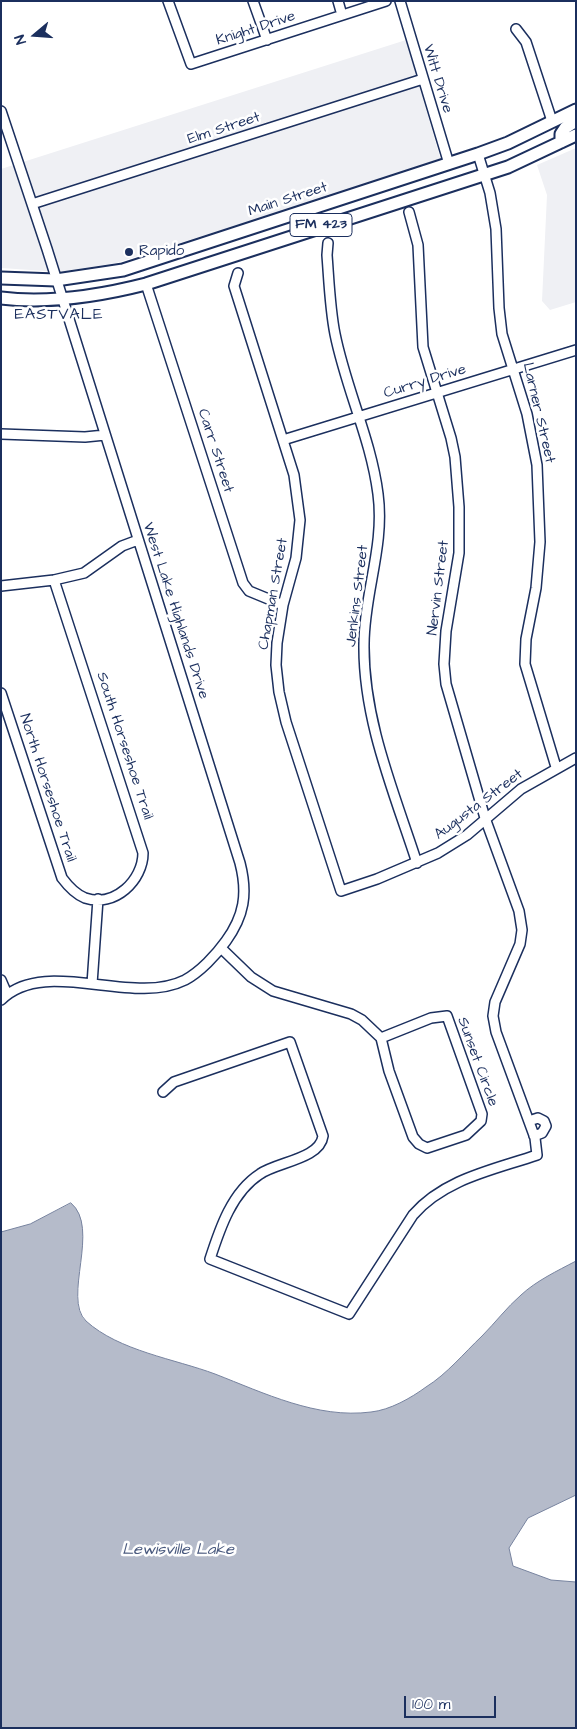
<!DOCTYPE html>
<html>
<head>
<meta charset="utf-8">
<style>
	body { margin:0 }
	#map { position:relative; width:577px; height:1729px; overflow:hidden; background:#fff; font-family:"Architects Daughter",sans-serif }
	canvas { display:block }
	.frame { position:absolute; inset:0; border:2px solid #1b2f5e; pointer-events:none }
	.north { position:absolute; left:10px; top:10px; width:50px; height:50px; -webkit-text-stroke:4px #fff; paint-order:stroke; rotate:252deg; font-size:14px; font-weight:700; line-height:20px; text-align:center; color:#1b2f5e }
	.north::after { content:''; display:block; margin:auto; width:18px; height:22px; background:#1b2f5e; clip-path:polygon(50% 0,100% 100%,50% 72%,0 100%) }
	.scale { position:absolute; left:404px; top:1696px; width:92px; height:22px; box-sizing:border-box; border:2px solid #1b2f5e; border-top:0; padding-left:6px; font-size:15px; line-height:18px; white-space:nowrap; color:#1b2f5e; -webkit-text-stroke:4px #fff; paint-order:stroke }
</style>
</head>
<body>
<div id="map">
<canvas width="577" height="1729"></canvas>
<div class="frame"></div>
<div class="north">N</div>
<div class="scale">100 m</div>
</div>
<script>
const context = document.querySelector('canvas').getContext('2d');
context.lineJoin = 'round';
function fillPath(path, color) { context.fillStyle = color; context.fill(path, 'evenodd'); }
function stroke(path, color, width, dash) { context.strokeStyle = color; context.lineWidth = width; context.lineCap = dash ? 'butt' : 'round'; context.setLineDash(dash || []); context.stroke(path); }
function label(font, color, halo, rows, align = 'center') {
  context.font = font + ' "Architects Daughter",sans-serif'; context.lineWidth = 5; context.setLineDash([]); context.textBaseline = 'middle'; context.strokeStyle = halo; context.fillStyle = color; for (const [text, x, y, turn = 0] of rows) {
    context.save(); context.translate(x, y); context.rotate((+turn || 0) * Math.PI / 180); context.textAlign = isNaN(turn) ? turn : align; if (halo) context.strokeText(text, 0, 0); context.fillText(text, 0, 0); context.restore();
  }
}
const built = new Path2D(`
	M406,40L441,161L116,263L60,272L1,268V169Z
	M576,148V302L550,310L542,301L547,195L537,165Z`);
const water = new Path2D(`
	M71,1203C101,1228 62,1298 86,1321C119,1351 175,1359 215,1374C264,1393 317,1419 371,1412C390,1410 411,1398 426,1387C447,1374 464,1353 482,1336C495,1323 507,1307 521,1295C536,1281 557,1271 576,1261V1495L528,1518L509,1548L513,1566L551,1580L576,1582V1728H1V1232L30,1224Z`);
const minor = new Path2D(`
	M168,1L191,64L386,1
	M253,1L267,40
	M338,1L342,15
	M400,1L449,164
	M516,29L526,42L552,121
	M1,111L47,249L240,863C248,894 244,916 226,941C216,955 200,972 185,980C131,1007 45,956 1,1000
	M478,154L490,193L496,229L499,308L502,334L527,414L537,465L540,542L536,588L526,639L525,664L556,767
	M32,204L423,79
	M328,243L327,255C329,281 330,309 335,334C346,389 371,439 378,494C385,546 364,593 364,644C363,720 394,792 417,863
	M238,273L234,286L294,475L300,520L296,558L283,605L277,643L276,665L279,692L286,722L341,891L377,879L438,853L467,835L521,789L576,758
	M146,284L243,583L249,591L283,605
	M1,434L85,437L105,435
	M283,440L576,350
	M1,586L54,580L84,573L122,546L138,540
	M1,693L62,878C68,886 75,894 85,898C115,908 143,880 143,853L54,580
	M221,948L251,977L273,991L351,1014L362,1020L381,1038
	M1,980L7,994
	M92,984L98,899
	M447,1016L482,1114L481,1121L466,1135L427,1148L419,1144L413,1137L389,1071L381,1038L431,1018Z
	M163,1092L174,1082L290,1042L323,1136C320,1159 277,1162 260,1174C232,1192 220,1228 210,1259L349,1314L413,1215C444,1179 493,1170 537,1155L535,1138L496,1032L493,1016L495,1002L520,944L522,930L519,911L485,818L446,684L444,664L446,631L459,553V507L455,457L451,438L423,347L418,245L409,212
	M529,1121L538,1118L544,1121L546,1126L542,1133L534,1136`);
const major = new Path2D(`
	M561,142V134L565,128L576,121
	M1,278L56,280L123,270L478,154L508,143L576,110
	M1,298C50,304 99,296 146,284L508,167L576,135`);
const markers = [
	[129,252,5,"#1b2f5e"]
];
const shields = [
	[321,225,62]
];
const shieldNames = [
	["FM 423",321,225]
];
const streetNames = [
	["Knight Drive",256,29,-18],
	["Witt Drive",437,79,73],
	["Elm Street",224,129,-18],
	["Main Street",288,200,-18],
	["Curry Drive",425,382,-17],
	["Larner Street",538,413,77],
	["Carr Street",215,451,72],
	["Nervin Street",439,588,-83],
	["Chapman Street",274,594,-80],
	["Jenkins Street",358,596,-83],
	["West Lake Highlands Drive",175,611,72],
	["South Horseshoe Trail",124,746,72],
	["North Horseshoe Trail",47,788,72],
	["Augusta Street",479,805,-37],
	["Sunset Circle",477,1062,70]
];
const poiNames = [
	["Rapido",139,252]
];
const neighbourhoodNames = [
	["EASTVALE",59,316]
];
const waterNames = [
	["Lewisville Lake",178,1551]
];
fillPath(built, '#eff0f4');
fillPath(water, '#b5bbca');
stroke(water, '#77839f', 1);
stroke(minor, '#1b2f5e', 12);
stroke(major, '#1b2f5e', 15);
stroke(minor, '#fff', 9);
stroke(major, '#fff', 11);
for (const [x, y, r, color] of markers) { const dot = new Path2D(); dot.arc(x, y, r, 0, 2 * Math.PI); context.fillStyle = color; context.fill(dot); stroke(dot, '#fff', 2); }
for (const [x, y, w] of shields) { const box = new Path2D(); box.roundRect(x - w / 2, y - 11.5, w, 23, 4); context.fillStyle = '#fff'; context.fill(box); stroke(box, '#1b2f5e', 1); }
label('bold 14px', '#1b2f5e', null, shieldNames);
label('15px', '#1b2f5e', '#fff', streetNames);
label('15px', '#1b2f5e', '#fff', poiNames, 'left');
context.letterSpacing = '1px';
label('16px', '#1b2f5e', '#fff', neighbourhoodNames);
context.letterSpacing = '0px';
label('italic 16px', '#49597e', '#fff', waterNames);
</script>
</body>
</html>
